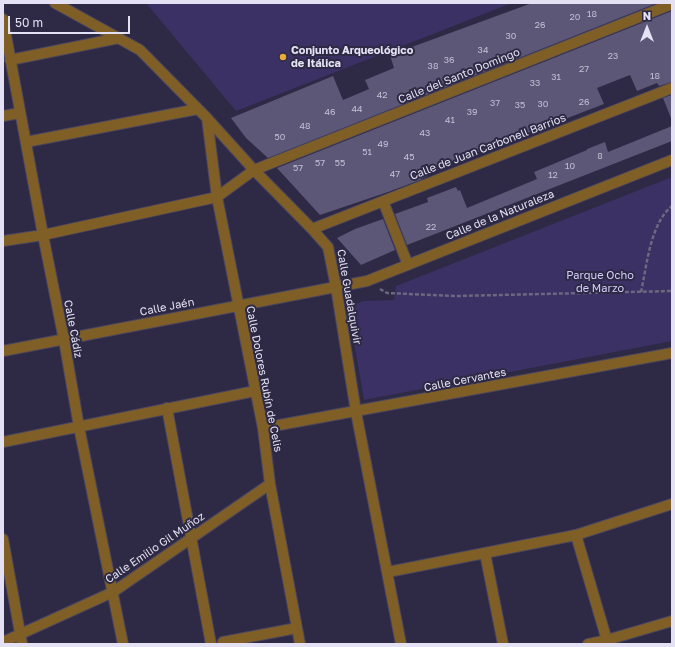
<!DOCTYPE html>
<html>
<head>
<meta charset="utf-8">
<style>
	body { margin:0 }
	#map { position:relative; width:675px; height:647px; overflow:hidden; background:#2e2944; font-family:"Golos Text",sans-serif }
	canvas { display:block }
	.frame { position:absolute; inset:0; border:4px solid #e3e1f3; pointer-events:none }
	.north { position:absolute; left:627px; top:8px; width:40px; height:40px; -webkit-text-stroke:3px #2e2944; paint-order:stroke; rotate:0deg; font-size:11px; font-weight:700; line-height:16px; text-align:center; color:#e3e1f3 }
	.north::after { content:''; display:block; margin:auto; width:14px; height:18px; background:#e3e1f3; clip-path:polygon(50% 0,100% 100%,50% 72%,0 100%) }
	.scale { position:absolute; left:8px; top:16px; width:122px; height:18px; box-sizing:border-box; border:2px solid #e3e1f3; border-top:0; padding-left:5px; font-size:12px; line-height:14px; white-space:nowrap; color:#e3e1f3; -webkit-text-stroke:3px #2e2944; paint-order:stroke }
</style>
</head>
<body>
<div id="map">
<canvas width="675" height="647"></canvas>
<div class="frame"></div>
<div class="north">N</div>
<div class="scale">50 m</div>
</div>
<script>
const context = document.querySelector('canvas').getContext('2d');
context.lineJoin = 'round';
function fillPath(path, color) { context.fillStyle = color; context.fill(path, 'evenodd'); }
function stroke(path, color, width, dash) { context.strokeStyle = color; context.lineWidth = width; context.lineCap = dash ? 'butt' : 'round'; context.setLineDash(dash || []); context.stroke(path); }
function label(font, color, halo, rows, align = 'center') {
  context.font = font + ' "Golos Text",sans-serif'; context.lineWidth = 4; context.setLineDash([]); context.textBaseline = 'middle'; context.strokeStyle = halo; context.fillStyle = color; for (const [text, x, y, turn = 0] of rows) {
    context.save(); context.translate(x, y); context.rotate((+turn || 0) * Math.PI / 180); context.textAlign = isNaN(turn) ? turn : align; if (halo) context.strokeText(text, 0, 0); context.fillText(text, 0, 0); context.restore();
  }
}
const green = new Path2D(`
	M146,3H512L236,111Z
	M672,177V341L364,400L348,307L363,301L394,300L396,286Z`);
const building = new Path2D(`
	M532,3H657L268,158L246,138L231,118L333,76L343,100L369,89L365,80L394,68L390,55Z
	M672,11V82L659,86L657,83L637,91L630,75L597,88L604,104L453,162L420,180L388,192L320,215L277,168Z
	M672,95V118H671L663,98Z
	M672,126V141L407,245L395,214L428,202L427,198L456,187L458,191L460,190L467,208L537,179L534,172L587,150V149L605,142L608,152Z
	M383,219L395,250L361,265L337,238L355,229Z`);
const path = new Path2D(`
	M380,289L387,293L456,296L672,291
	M641,292C647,265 650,224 672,206`);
const minor = new Path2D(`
	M55,3L140,50L207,118L254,170L312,229L328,247L336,287L356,412L401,644
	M3,19L43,235L64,340L79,427L123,644
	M10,60L119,38
	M3,116L20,113
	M207,118L217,197L263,428L270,484L300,644
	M26,142L198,109
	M383,201L408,265
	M312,229L672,88
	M3,241L43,235L217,197L254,170L672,4
	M3,351L367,281L672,160
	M167,408L211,644
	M263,428L672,353
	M3,442L255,391
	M576,535L608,644
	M3,539L22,644
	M485,553L503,644
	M388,572L576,535L672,504
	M3,642L113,592L270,484
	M223,642L297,628
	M588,644L607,640L672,621`);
const markers = [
	[283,57,4,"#e8ab37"]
];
const numberNames = [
	["18",592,14],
	["20",575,17],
	["26",540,25],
	["30",511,36],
	["34",483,50],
	["23",613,56],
	["36",449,60],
	["38",433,66],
	["27",584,69],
	["18",655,76],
	["31",556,77],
	["33",535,83],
	["42",382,95],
	["26",584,102],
	["37",495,103],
	["30",543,104],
	["35",520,105],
	["44",357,109],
	["46",330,112],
	["39",472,112],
	["41",450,120],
	["48",305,126],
	["43",425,133],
	["50",280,137],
	["49",383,144],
	["51",367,152],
	["8",600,156],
	["45",409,157],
	["57",320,163],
	["55",340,163],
	["10",570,166],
	["57",298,168],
	["47",395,174],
	["12",553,175],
	["22",431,227]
];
const poiNames = [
	["Conjunto Arqueológico",291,51],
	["de Itálica",291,64]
];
const streetNames = [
	["Calle del Santo Domingo",459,76,-22],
	["Calle de Juan Carbonell Barrios",488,147,-21],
	["Calle de la Naturaleza",500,215,-22],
	["Calle Guadalquivir",349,297,80],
	["Calle Jaén",167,307,-11],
	["Calle Cádiz",73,329,79],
	["Calle Dolores Rubín de Celis",264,379,79],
	["Calle Cervantes",465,380,-11],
	["Calle Emilio Gil Muñoz",155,548,-34]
];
const parkNames = [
	["Parque Ocho",600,276],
	["de Marzo",600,289]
];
fillPath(green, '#3b3164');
fillPath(building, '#5c5776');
stroke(minor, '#4b4660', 12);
stroke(path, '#6c6880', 2.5, [4, 2]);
stroke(minor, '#7f5f26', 10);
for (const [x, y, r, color] of markers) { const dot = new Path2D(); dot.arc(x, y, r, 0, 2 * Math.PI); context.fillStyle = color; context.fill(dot); stroke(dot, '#2e2944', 1.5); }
label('9px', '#c1bed4', null, numberNames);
label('bold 11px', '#e3e1f3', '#2e2944', poiNames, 'left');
label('11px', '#e3e1f3', '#2e2944', streetNames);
label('11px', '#d2ccfa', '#2e2944', parkNames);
</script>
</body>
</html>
